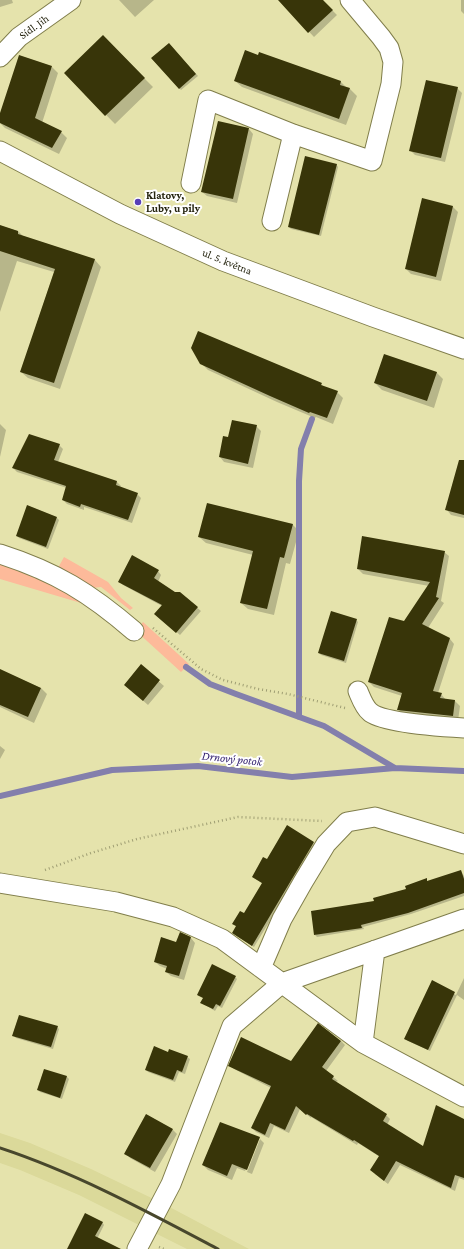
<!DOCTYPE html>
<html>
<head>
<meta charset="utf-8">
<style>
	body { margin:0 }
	canvas { display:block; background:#e5e3ac }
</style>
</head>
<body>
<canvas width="464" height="1249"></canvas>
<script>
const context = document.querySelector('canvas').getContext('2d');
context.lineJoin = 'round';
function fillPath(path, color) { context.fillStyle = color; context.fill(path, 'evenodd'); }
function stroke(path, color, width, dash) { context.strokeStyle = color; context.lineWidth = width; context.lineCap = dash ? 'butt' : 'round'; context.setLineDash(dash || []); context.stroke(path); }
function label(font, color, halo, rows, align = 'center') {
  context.font = font + ' "Crimson Pro",serif'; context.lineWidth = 4; context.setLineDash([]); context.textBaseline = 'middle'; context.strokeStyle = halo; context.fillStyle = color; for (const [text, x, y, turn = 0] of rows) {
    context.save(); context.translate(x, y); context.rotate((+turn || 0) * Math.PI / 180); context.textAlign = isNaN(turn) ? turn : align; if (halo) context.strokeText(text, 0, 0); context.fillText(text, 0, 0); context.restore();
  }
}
const built = new Path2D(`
	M0,1133L30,1143L91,1169L162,1203L249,1249H187L79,1195L20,1170L0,1163Z`);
const green = new Path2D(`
	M64,557L108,582L121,598L133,608L130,610L101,587L92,588L58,568Z
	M0,562L44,578L91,607L90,609L81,603L0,579Z
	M143,622L189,664L181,672L136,631Z`);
const shadow = new Path2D(`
	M0,0H12L13,3L0,7Z
	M119,0H154L135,17Z
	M279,0H322L337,15L314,37Z
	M461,0H464V14L461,11Z
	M103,37L153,87L115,124L65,73Z
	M169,44L198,76L181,90L152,59Z
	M260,53L341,82L347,88L350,89L357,96L346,125L242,87L235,81L258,56Z
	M52,67L58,73L42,123L61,132L67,138L59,154L5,128L0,123V116Z
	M457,88L462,93L445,162L415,155L410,150Z
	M249,129L253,134L237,203L207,196L202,192Z
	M336,164L338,167L321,236L291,229L289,227Z
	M423,200L453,207L458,212L441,281L411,274L406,269Z
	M0,226L18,231L23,236L95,260L101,267L60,389L28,378L21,372L54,272L17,261L0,312Z
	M201,363L321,384L324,387L337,392L343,398L333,424L316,417L315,418L277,402L208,370Z
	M436,372L443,379L434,408L382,390L375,383Z
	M0,424L6,430L0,457Z
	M256,426L261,431L253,468L224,462L220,457L229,438Z
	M59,445L63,449L58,462L117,482L121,486L120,487L137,494L141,498L132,523L84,507V510L67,504L63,500L67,488L17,472L13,468Z
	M464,483V518L451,515L447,510Z
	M57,518L59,520L48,549L19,538L17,536Z
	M292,524L299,531L290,564L286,563L274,615L248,609L241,603L253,555L206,543L199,537Z
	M444,552L449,556L441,601L444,603L428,628L450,639L454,644L438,693L441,694L446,700L455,701L460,706L458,721L403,714L398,709L402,696L374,687L369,682L404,623L429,586L363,574L358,569Z
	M158,571L161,575L158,582L174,593H180L201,611L180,635L159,617L162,606L123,585L120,582Z
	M356,620L358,622L346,663L321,655L319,653Z
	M141,666L164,686L148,705L130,689Z
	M0,670L41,688L47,694L34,723L0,707Z
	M0,746L5,750L0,759Z
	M314,843L316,845L254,947L235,935L237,927L233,924L245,914L263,884L253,877L267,861Z
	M461,871L464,876V896L411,914L363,927L364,929L317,937L315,935L375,901L408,890L426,880L428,882Z
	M191,938L195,943L184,980L171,976L166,972L167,969L160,966L155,962L176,943Z
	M235,977L237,979L222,1008L218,1006L215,1011L202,1003Z
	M464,978V1000L457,995L430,1051L408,1041L405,1039L432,982L456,995Z
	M57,1027L59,1029L53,1049L16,1038L14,1036Z
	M341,1041L345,1045L326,1071L338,1081L336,1082L386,1115L390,1119L387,1125L424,1147L464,1120V1180L459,1178L455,1191L400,1165L388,1184L375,1174L380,1157L358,1143L357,1145L311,1117V1118L300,1109L289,1133L274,1126L269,1138L256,1132L252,1128L271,1088L234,1069L230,1065L291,1062Z
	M168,1053L187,1057L190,1059L185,1074L179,1072L175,1082L148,1072L146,1070Z
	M45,1070L67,1077L69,1079L62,1099L40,1092L38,1090Z
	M147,1115L173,1130L177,1134L155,1172L130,1158L126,1153Z
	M259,1138L264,1143L252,1174L247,1172L260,1139H258L245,1171L237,1168L232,1180L208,1170L203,1165Z
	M102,1222L104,1225L97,1239L98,1249H73Z`);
const stream = new Path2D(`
	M186,667L210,684L236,694L324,726L395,768
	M299,717V481L301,449L312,419
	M0,796L112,770L198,766L292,777L395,768L464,771`);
const building = new Path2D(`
	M278,0H323L333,10L308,33Z
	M103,35L145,78L105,116L64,73Z
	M169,43L196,74L179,89L151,58Z
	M245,50L258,55L259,52L341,81L340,85L350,88L339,119L234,81Z
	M19,55L52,66L35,118L62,131L52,148L0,123V113Z
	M426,80L458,87L441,158L409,151Z
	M218,121L249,128L233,199L201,192Z
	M305,156L337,164L319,235L288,227Z
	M422,198L453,206L436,277L405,269Z
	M0,225L18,231V234L95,259L54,383L20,372L55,269L0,251Z
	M198,331L322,383L321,385L338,391L327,418L310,412L309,413L270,396L200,364L191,348Z
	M384,354L437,372L427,401L374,383Z
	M232,420L257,425L248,464L219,457L223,436L228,437Z
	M29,434L60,444L54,460L117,481L116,485L138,493L128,520L81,504L80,507L62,500L66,486L12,468Z
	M459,460H464V515L445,510Z
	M207,503L293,524L284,558L280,557L267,609L240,603L253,551L198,537Z
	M27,505L57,517L46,547L16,536Z
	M362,536L445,551L436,597L439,598L422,624L450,638L433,691L442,693L440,698L455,700L453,716L397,710L402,693L368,682L389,617L404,621L430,582L357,569Z
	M132,555L159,570L154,578L175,592H180L198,607L176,633L154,614L162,605L118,582Z
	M331,611L357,619L344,661L318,653Z
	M141,664L160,680L143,701L124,685Z
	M0,669L41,688L28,717L0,705Z
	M287,825L314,842L252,946L232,933L236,926L232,924L240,911L244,913L262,883L252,877L263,857L267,859Z
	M461,870L464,879V893L408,913L361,925L362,928L314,935L311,911L374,901L373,898L406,889L405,886L427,878V881Z
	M180,932L191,937L179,976L165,972L167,966L154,962L161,937L176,942Z
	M212,964L236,976L220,1006L216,1004L213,1009L200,1003L203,998L197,995Z
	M432,980L455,992L428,1050L404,1039Z
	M19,1015L58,1026L51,1047L12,1036Z
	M318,1023L341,1041L322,1067L334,1076L332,1079L387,1114L383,1121L423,1146L436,1105L464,1119V1178L455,1175L451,1188L396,1161L384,1181L370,1170L379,1156L354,1140L353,1141L307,1114L306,1115L296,1106L285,1130L270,1123L265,1135L251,1128L271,1086L228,1066L241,1037L291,1061Z
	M154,1046L168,1052L169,1049L188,1056L182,1072L177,1070L173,1080L145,1070Z
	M44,1069L67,1076L60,1098L37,1090Z
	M146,1114L173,1129L150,1168L124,1154Z
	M220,1122L260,1137L247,1170L232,1164L227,1176L202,1165Z
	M85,1213L103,1222L95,1236L121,1249H67Z`);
const path = new Path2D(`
	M153,628L201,669L223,680L258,689L288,694L345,708
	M45,870L91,853L137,839L238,817L322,821
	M159,1247L164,1249`);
const minor = new Path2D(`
	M0,57L19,37L71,0
	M0,151L120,214L223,261L373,317L464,349
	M191,183L208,100L293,134L372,161L391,84L393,62L389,48L381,37L350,0
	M272,221L293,134
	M0,554C56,572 90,593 134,631
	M358,691C361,698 364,707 370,712C382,723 446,727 464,728
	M0,883L116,902L173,917L222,939L363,1043L464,1097
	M261,968L282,919L303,882L326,844L347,822L375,817L464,844
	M363,1043L375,950
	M137,1249L171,1184L232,1026L282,983L464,919`);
const rail = new Path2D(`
	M0,1148C76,1173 148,1212 218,1249`);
const markers = [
	[138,202,4,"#573fb7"]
];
const streetNames = [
	["Sídl. Jih",34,27,-36],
	["ul. 5. května",227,262,22]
];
const poiNames = [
	["Klatovy,",146,196],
	["Luby, u pily",146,209]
];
const waterNames = [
	["Drnový potok",232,759,6]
];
fillPath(built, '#dbd99a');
fillPath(green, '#fdba9a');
fillPath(shadow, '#0003');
stroke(stream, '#837fac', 6);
fillPath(building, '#383509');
stroke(minor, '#807e4b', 21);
stroke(path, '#9f9e73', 2.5, [1, 3]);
stroke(minor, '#fff', 19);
stroke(rail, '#48472c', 3);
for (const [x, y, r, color] of markers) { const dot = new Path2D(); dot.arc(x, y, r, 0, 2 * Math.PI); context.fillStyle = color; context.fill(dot); stroke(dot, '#fff', 1.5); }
label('11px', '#24230e', '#fff', streetNames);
label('bold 11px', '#24230e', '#fff', poiNames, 'left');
label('italic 12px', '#2c196a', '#fff', waterNames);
</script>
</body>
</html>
